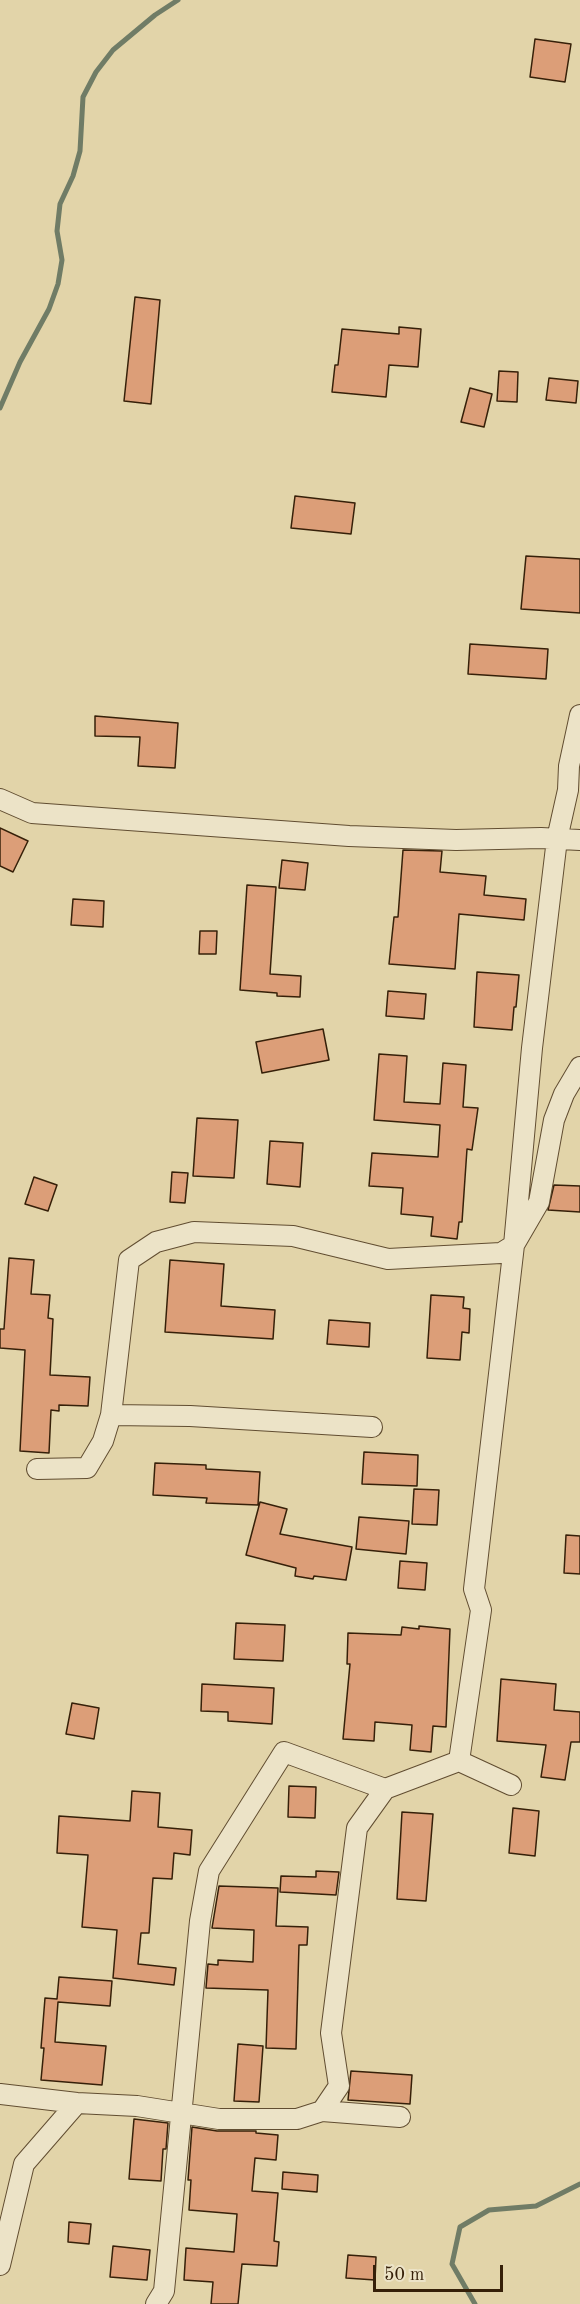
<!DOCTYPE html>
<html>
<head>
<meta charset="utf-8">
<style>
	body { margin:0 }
	#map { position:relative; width:580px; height:2304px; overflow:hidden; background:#e2d4a9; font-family:"Old Standard TT",serif }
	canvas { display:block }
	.scale { position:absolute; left:373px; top:2265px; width:130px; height:27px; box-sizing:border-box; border:3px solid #362009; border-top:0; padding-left:8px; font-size:18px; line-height:21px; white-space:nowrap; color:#362009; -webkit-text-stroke:4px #ece3c7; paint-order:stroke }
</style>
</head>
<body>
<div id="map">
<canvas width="580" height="2304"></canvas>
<div class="scale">50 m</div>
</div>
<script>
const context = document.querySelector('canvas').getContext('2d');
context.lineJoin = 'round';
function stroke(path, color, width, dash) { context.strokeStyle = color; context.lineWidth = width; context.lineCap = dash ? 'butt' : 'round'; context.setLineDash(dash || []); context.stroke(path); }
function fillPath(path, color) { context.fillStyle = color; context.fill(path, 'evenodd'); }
const stream = new Path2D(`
	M0,408L20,362L49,309L58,284L62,260L57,231L60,204L73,176L80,151L83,97L96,72L113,50L155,15L178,0
	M475,2304L452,2264L460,2227L489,2210L536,2206L580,2184`);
const building = new Path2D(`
	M535,39L571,44L565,82L530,77Z
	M135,297L160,300L151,404L124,401Z
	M399,327L421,329L418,367L389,365L386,397L332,392L335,365H338L342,329L399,334Z
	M499,371L518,372L517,402L497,401Z
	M549,378L578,381L576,403L546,400Z
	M470,388L492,394L484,427L461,422Z
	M295,496L355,503L351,534L291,528Z
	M526,556L580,559V613L521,609Z
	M470,644L548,649L546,679L468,674Z
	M95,716L178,723L175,768L138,766L140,737L95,736Z
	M0,828L28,841L13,872L0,866Z
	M403,850L442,851L440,872L486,876L484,895L526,899L524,920L459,914L455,969L389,964L394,917H398Z
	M282,860L308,863L305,890L279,888Z
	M247,885L276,887L270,974L301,976L300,997L277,996V993L240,990Z
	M73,899L104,901L103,927L71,925Z
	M200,931H217L216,954H199Z
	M477,972L519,975L516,1007H514L512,1030L474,1027Z
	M388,991L426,994L424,1019L386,1016Z
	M323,1029L329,1060L262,1073L256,1042Z
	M379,1054L407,1056L404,1102L440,1104L443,1063L466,1065L463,1107L478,1108L472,1150L467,1149L462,1222H459L457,1239L431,1236L433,1217L401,1214L403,1188L369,1186L372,1153L438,1157L440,1125L374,1120Z
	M197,1118L238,1120L234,1178L193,1176Z
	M270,1141L303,1143L300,1187L267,1184Z
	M172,1172L188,1173L185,1203L170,1202Z
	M34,1177L57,1185L48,1211L25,1204Z
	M554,1185L580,1186V1212L548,1210Z
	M9,1258L34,1260L31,1294L50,1295L48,1318L53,1319L50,1375L90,1377L88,1406L59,1405V1411L51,1410L49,1453L20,1451L25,1350L0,1348V1329H4Z
	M170,1260L224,1264L221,1306L275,1310L273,1339L165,1332Z
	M431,1295L464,1297L463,1308L470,1309L469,1333L462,1332L460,1360L427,1358Z
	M329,1320L370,1323L369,1347L327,1344Z
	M364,1452L418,1455L417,1486L362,1484Z
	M155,1463L206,1465V1469L260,1472L258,1505L206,1503L207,1498L153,1495Z
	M414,1489L439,1490L437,1525L412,1524Z
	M260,1502L287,1509L280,1534L352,1547L346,1580L314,1576L313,1579L295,1576L296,1568L246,1555Z
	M359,1517L409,1521L406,1554L356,1549Z
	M566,1535L580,1536V1574L564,1573Z
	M400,1561L427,1563L425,1590L398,1588Z
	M236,1623L285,1625L283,1661L234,1659Z
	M419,1626L450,1629L446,1727L433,1726L431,1752L410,1750L412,1725L375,1722L374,1741L343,1739L350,1664H347L348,1633L401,1635L402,1627L419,1629Z
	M501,1679L556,1684L554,1710L580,1712V1742H571L565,1780L541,1777L546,1745L497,1741Z
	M202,1684L274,1688L272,1724L228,1721V1712L201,1711Z
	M72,1703L99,1708L94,1739L66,1734Z
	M289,1786L316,1787L315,1818L288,1817Z
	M132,1791L160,1793L158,1827L192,1830L190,1855L174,1853L172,1879L153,1878L149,1933H141L138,1964L176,1968L174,1985L113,1978L117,1930L82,1927L88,1855L57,1853L59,1816L130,1821Z
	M513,1808L539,1811L535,1856L509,1853Z
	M402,1812L433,1814L426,1901L397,1899Z
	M316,1871L339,1872L336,1895L280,1892L281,1876L316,1877Z
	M219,1886L278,1888L276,1926L308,1927L307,1945H299L296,2049L266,2048L268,1990L206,1988L208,1964L218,1965V1960L253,1962L254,1930L212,1928Z
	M59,1977L112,1981L110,2006L58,2002L55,2042L106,2046L102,2085L41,2080L44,2048H41L45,1998L57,1999Z
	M238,2044L263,2046L259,2102L234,2101Z
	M351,2071L412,2075L410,2104L348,2100Z
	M134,2119L168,2123L166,2149H163L161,2181L129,2179Z
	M192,2127L217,2131H256V2133L278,2135L276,2160L255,2158L252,2191L278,2193L274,2241L279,2242L277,2266L242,2264L238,2304H211L213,2282L184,2280L186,2248L234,2252L237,2214L189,2210L191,2180H188Z
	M283,2172L318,2175L317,2192L282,2189Z
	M69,2222L91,2224L89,2244L68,2242Z
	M113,2246L150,2250L147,2280L110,2277Z
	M348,2255L376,2257L375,2280L346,2278Z`);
const street = new Path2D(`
	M0,799L32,813L349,836L456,840L541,838L580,840
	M111,1415L190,1416L372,1427
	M37,1469L87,1468L103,1441L111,1415L129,1260L156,1242L194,1232L293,1236L388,1259L501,1253L514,1245L539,1202L554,1120L564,1094L580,1067
	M459,1761L481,1610L474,1589L514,1245L532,1048L557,839L568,790L569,766L580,715
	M0,2094L77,2103L137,2106L219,2119H297L322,2111L339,2086L331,2033L357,1828L385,1789
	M322,2111L400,2117
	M0,2265L24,2164L77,2103
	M156,2304L164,2291L200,1921L209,1871L284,1752L385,1789L459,1761L511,1785`);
stroke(stream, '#707c66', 5);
fillPath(building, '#dc9e78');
stroke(building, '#362009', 1.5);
stroke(street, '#614d31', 22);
stroke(street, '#ece3c7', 20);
</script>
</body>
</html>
